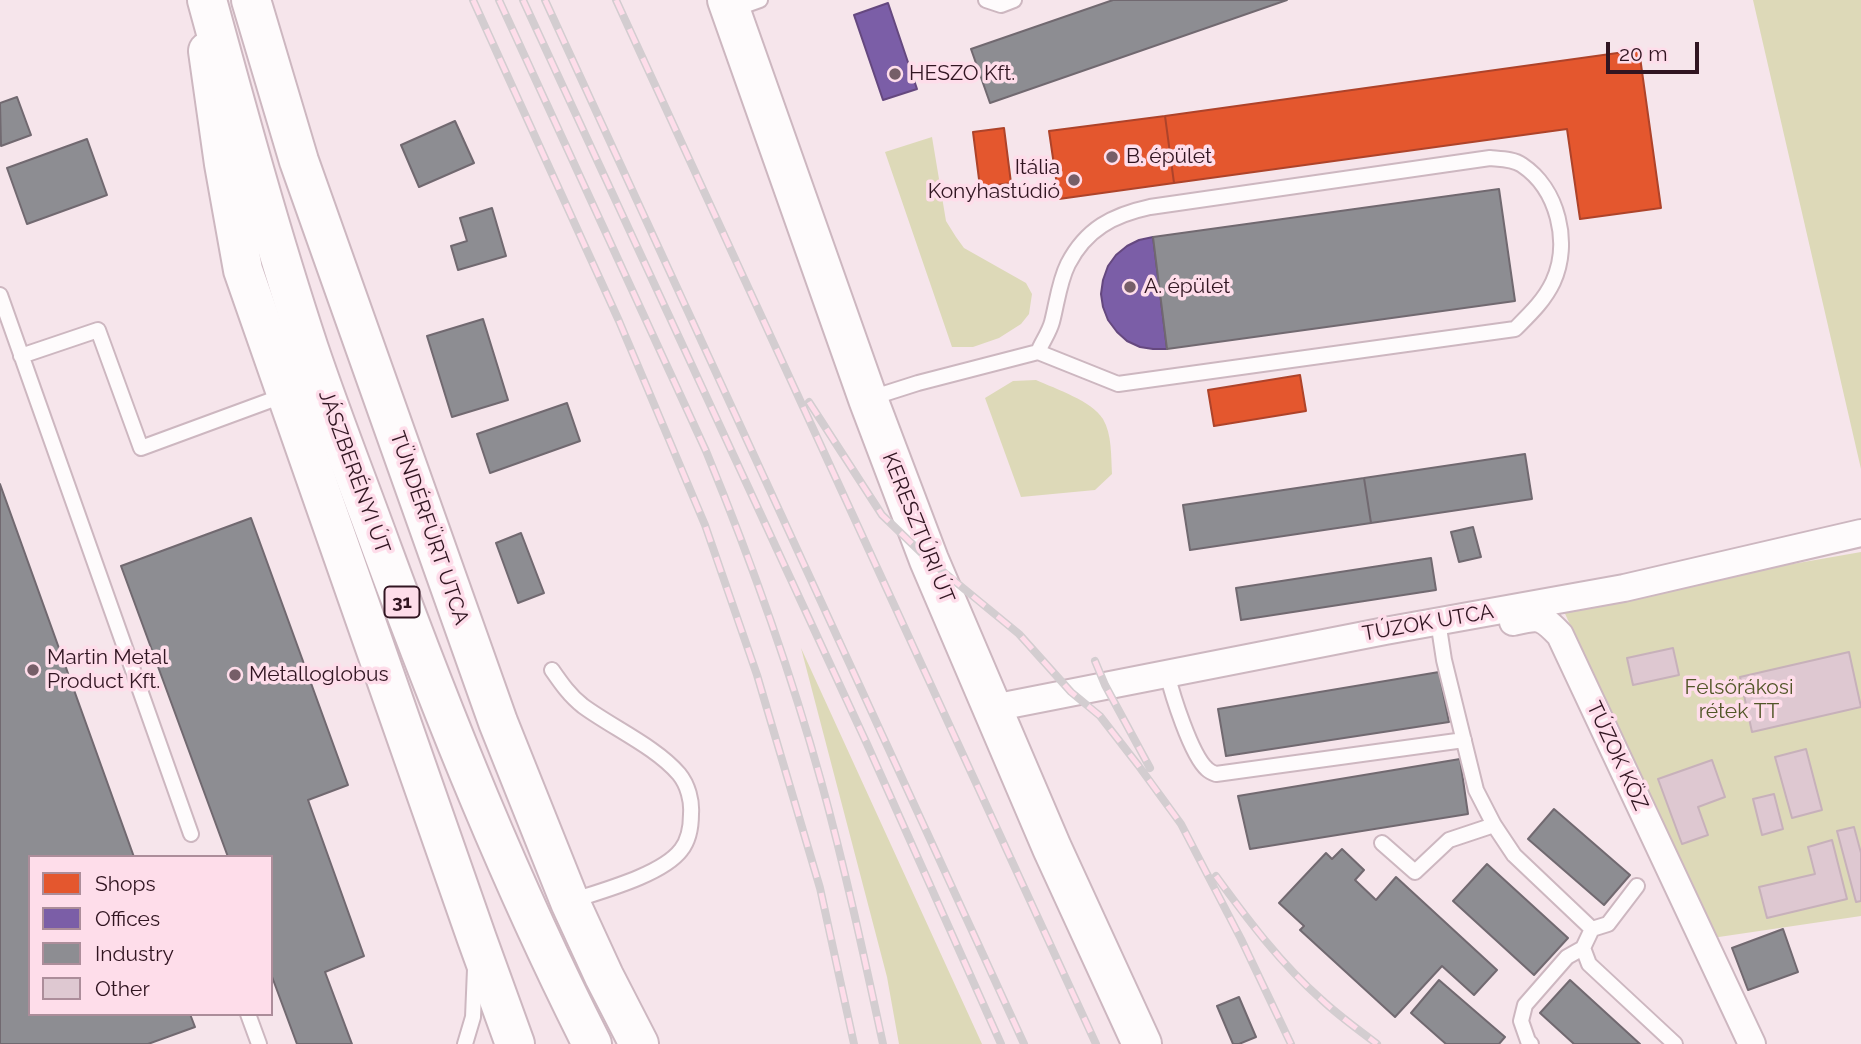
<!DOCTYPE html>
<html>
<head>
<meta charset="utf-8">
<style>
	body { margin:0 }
	#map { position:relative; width:1861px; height:1044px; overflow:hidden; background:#f6e5eb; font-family:Raleway,sans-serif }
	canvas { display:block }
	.legend { position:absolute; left:28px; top:855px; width:245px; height:161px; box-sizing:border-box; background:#feddea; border:2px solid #ac8d9a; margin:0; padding:9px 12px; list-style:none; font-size:21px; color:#311521 }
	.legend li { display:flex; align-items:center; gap:14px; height:35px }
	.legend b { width:35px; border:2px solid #ac8d9a }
	.scale { position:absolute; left:1606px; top:42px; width:93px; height:32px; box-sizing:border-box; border:4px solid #311521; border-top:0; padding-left:9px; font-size:21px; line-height:24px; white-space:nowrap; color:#311521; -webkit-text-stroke:5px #feddea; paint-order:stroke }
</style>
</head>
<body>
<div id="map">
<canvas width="1861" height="1044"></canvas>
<ul class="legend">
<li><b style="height:19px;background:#e4572e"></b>Shops</li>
<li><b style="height:19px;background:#7b5ea7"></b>Offices</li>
<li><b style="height:19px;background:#8d8d92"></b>Industry</li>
<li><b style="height:19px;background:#dec8d1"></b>Other</li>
</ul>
<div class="scale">20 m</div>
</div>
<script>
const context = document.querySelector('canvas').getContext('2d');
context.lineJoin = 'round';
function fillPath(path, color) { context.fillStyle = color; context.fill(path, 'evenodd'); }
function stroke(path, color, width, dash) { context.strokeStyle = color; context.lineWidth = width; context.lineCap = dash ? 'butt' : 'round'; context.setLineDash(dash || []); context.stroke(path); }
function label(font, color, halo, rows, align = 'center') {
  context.font = font + ' Raleway,sans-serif'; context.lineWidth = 7; context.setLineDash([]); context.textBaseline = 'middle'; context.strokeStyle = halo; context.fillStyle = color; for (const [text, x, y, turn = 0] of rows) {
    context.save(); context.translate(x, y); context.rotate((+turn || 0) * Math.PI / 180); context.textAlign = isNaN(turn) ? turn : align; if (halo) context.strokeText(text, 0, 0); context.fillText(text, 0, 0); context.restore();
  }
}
const green = new Path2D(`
	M1753,0H1861V469Z
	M932,137L946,221L956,237L964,248L1026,283L1032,294L1029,314L1021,324L999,338L973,347H952L885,152Z
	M1036,380C1056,389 1092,401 1103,419C1112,434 1111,456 1112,474L1095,490L1021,497L985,398L1013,381Z
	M1861,552V916L1712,938L1562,607L1724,576Z
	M801,648L982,1044H899L887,977Z`);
const shops = new Path2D(`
	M1639,50L1661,208L1580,219L1567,129L1174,183L1165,116Z
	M1165,116L1174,183L1059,199L1049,131Z
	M1004,128L1011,183L980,187L973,132Z
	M1300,375L1306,411L1214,426L1208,390Z`);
const offices = new Path2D(`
	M888,3L917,89L883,100L854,15Z
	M1153,237L1167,349H1153L1140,347L1127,341L1117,332L1108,320L1103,307L1101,294L1103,280L1108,266L1116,255L1127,246L1139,240Z`);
const industry = new Path2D(`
	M1113,0H1287L990,103L971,49Z
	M17,97L31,135L1,146L0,103Z
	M455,121L474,163L419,187L401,145Z
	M87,139L107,195L27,224L7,168Z
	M1499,189L1515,301L1167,349L1153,237Z
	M492,208L506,256L458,270L451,246L467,241L460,218Z
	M483,319L508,400L452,417L427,336Z
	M567,403L580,441L490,473L477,434Z
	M1525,454L1532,499L1371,523L1364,478Z
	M1364,478L1371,523L1190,550L1183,505Z
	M0,484L134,857H30V1014H190L195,1027L148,1044H0Z
	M251,518L348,785L308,800L364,956L325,972L352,1044H297L271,974V857H228L121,566Z
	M1473,527L1481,557L1459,562L1451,532Z
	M521,533L544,593L518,603L496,543Z
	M1431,558L1436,590L1241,620L1236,588Z
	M1439,672L1449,722L1226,756L1218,709Z
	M1460,759L1468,814L1250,849L1238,796Z
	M1554,809L1630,875L1604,905L1528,839Z
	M1342,849L1364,870L1355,880L1376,900L1396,877L1497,970L1474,995L1442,966L1395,1017L1300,930L1304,926L1279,903L1326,853L1332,859Z
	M1487,864L1568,938L1534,975L1453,901Z
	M1783,929L1798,972L1748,990L1732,948Z
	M1439,980L1505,1037L1499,1044H1446L1411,1013Z
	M1570,980L1640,1044H1574L1540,1013Z
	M1239,997L1256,1037L1239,1044H1233L1217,1006Z`);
const building = new Path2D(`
	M1673,648L1679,675L1633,685L1627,658Z
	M1849,652L1861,707L1752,732L1740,677Z
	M1806,749L1822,810L1792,818L1775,757Z
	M1712,760L1725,797L1698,807L1708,835L1682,844L1658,779Z
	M1774,794L1783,829L1762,835L1753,799Z
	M1854,827L1861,853V901L1856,902L1837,831Z
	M1832,840L1847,899L1767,918L1759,887L1815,874L1808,847Z`);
const lane = new Path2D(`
	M986,0L1001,5L1014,0
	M732,10L760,0
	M0,295L191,834
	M21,356L98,330L141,448L285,395
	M871,398L918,383L1038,352C1042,342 1049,333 1052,322C1057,303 1059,282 1068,264C1086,229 1113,215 1150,207L1490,158C1500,159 1514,159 1522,165C1558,189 1571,243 1553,282C1544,301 1530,314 1515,329L1118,384L1038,352
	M1438,621L1444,660L1476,790L1494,825L1514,855L1592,929L1583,948L1589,964L1675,1044
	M552,670C561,683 570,696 583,706C613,728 656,747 679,774C688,785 692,801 691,814C691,827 689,840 681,850C662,875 601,891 571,901
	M1167,673C1172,694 1191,755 1207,769C1209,771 1213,773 1216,774L1464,740
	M1382,843L1415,872L1449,840L1494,825
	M1592,929L1608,924L1637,886
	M248,1014L259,1044
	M465,1044L473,1017L475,969
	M1531,1044L1528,1041L1521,1021L1525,1005L1567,957L1583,948`);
const street = new Path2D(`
	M1513,622C1539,616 1541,615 1560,635L1752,1044
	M993,708L1385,631L1624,588L1861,533`);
const secondary = new Path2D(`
	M251,0L299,161L498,722L570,902L604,976L639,1044
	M727,0L868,399L929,560L1052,848L1142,1044
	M208,51L224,164L243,270L477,939L515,1044`);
const primary = new Path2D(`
	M207,0C239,117 271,234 309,349C332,417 358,483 382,549C444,717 511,884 592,1044`);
const rail = new Path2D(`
	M473,0L619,321L705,525L757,675L820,888L854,1044
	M499,0L706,451C750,558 790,669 821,781C845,868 864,956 883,1044
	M523,0L867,744L1001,1044
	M545,0L1024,1044
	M616,0L1096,1044
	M809,402L882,515L929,560L1019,634L1071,692L1100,716L1138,765L1181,824L1241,939L1291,1044
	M1095,661L1105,685L1150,768
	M1216,876C1248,920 1281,964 1322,1000C1339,1016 1359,1030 1377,1044`);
const markers = [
	[895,74,7,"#765e68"],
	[1112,157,7,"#765e68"],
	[1074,180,7,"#765e68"],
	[1130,287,7,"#765e68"],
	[33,670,7,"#765e68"],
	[235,675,7,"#765e68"]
];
const shields = [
	[402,602,35]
];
const shieldNames = [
	["31",402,602]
];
const poiNames = [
	["HESZO Kft.",909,74],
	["B. épület",1126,157],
	["Itália",1060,168,"right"],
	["Konyhastúdió",1060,192,"right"],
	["A. épület",1144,287],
	["Martin Metal",47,658],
	["Product Kft.",47,682],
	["Metalloglobus",249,675]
];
const streetNames = [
	["JÁSZBERÉNYI ÚT",354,472,70],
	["TÜNDÉRFÜRT UTCA",429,528,71],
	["KERESZTÚRI ÚT",918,528,68],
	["TÚZOK UTCA",1428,623,-10],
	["TÚZOK KÖZ",1617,756,65]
];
const parkNames = [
	["Felsőrákosi",1739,688],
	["rétek TT",1739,712]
];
fillPath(green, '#ddd9b8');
fillPath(shops, '#e4572e');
stroke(shops, '#ae432a', 2);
fillPath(offices, '#7b5ea7');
stroke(offices, '#65487f', 2);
fillPath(industry, '#8d8d92');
stroke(industry, '#716970', 2);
fillPath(building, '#dec8d1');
stroke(building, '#c7b1ba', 2);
stroke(lane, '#cdb7c0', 18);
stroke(street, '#cdb7c0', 30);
stroke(secondary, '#cdb7c0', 42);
stroke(primary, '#cdb7c0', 42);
stroke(lane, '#fefbfc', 14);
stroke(street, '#fefbfc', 26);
stroke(secondary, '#fefbfc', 38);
stroke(primary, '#fefbfc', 38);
stroke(rail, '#d3cdd0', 8);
stroke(rail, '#feddea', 5, [16]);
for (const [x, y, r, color] of markers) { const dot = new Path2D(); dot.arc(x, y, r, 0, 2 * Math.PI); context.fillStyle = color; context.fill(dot); stroke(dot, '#feddea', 2.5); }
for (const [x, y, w] of shields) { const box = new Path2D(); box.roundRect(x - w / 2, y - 15.5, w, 31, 5); context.fillStyle = '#feddea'; context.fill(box); stroke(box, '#311521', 2); }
label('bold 19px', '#311521', null, shieldNames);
label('21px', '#311521', '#feddea', poiNames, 'left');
label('21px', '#311521', '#feddea', streetNames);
label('21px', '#525628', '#feddea', parkNames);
</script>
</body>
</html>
